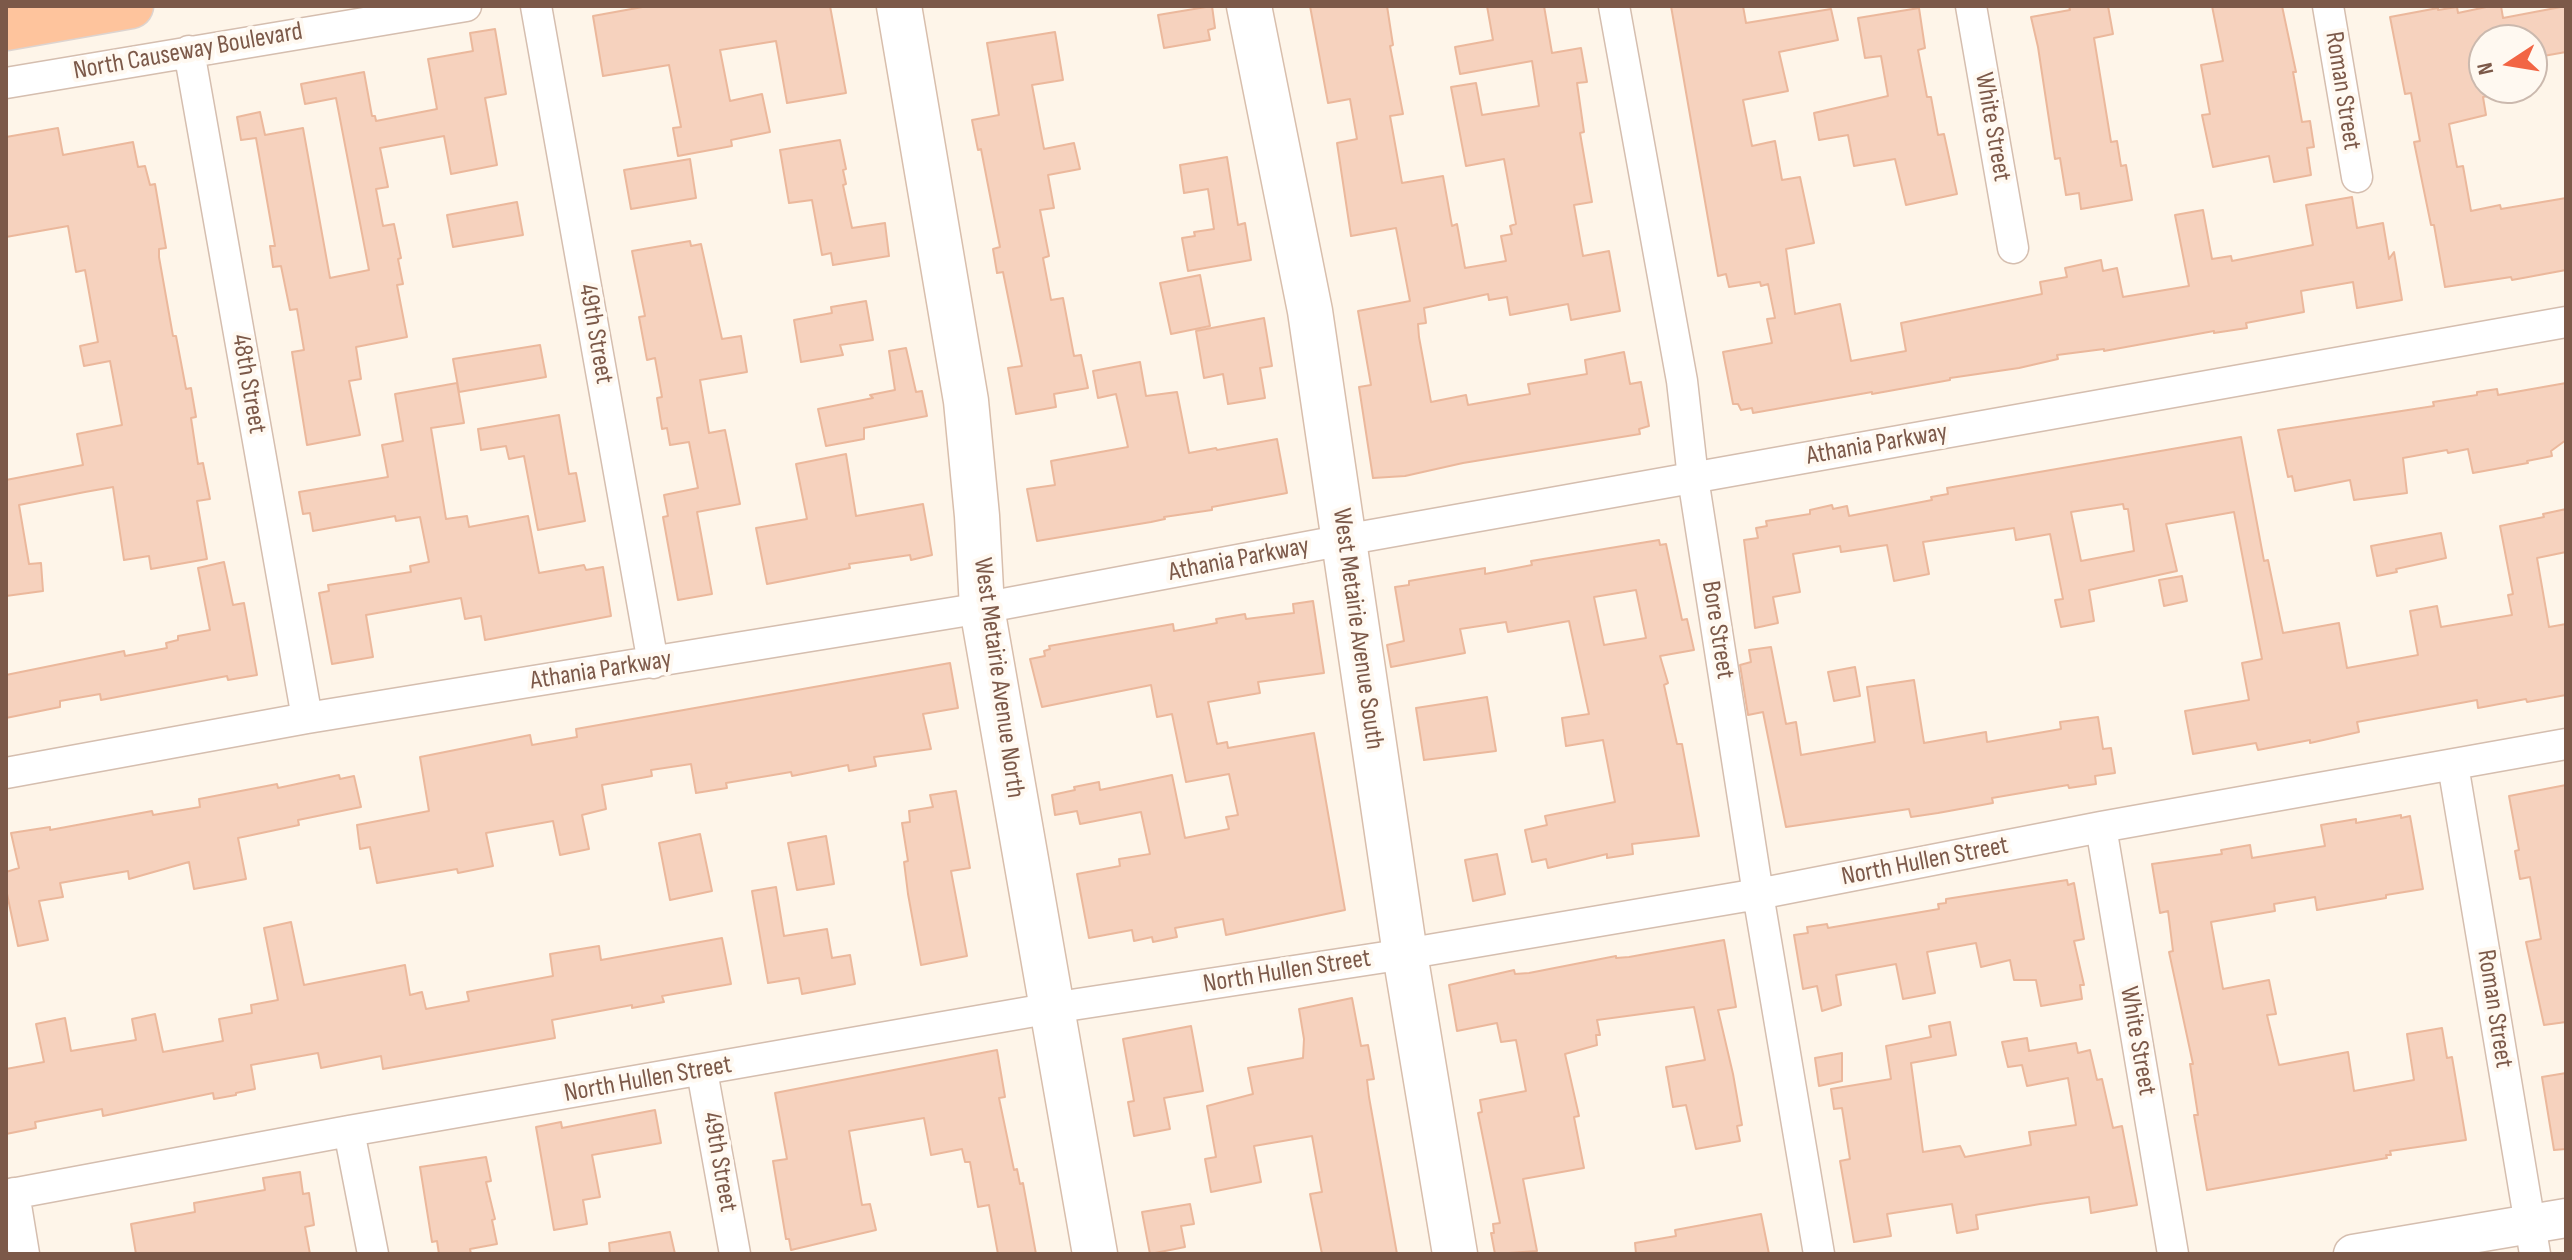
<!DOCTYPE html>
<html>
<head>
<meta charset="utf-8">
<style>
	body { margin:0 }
	#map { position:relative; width:2572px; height:1260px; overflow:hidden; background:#fef5e9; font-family:"Sofia Sans Condensed",sans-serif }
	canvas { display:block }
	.frame { position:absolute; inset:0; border:8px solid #7c5949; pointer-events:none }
	.north { position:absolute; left:2468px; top:24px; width:80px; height:80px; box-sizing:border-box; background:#fff9f1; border:2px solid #cbb9ae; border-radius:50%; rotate:258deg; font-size:22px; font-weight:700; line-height:32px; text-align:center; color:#7c5949 }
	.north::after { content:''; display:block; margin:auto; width:28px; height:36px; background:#f26544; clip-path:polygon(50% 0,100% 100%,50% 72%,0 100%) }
</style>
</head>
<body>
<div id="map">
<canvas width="2572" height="1260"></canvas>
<div class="frame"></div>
<div class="north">N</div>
</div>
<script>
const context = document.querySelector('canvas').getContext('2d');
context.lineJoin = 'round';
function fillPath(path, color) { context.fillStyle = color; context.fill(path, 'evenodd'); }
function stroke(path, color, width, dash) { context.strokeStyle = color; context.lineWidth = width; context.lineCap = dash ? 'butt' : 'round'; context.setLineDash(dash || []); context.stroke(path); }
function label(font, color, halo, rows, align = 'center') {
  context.font = font + ' "Sofia Sans Condensed",sans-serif'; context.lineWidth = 8; context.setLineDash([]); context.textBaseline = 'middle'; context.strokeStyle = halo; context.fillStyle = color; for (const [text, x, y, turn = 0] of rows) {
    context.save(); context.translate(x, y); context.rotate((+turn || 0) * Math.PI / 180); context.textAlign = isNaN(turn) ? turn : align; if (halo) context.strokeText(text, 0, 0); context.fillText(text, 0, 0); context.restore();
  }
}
const building = new Path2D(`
	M648,6H830L846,93L787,103L776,41L720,50L730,101L762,94L770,132L731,140L732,146L678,156L673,128L681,127L669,65L603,76L593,16Z
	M1212,6L1215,28L1208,30L1210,40L1164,48L1158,15Z
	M1310,6H1387L1393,45L1390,46L1403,114L1390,116L1402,183L1443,176L1452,226L1457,224L1465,268L1506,261L1501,236L1512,234L1510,226L1516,224L1504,159L1466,166L1451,87L1476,83L1482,115L1539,106L1532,61L1460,74L1455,47L1493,40L1487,6H1544L1552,53L1581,48L1587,82L1577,83L1584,132L1580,133L1592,202L1574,205L1583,256L1609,251L1620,311L1571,320L1568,304L1510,315L1507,297L1489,300L1488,294L1424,308L1426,323L1418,324L1419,337L1431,402L1466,395L1468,405L1530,394L1528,384L1587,374L1585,360L1624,352L1630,384L1641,382L1649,426L1639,429L1640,434L1463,463L1405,476L1373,478L1359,387L1371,385L1358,311L1410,301L1396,228L1351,236L1337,143L1357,139L1350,99L1328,103Z
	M1671,6H1743L1746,23L1831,9L1838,40L1779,52L1788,91L1743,100L1752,146L1775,141L1782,180L1800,177L1814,243L1786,249L1795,314L1840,304L1851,361L1906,351L1901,323L2042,294L2040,282L2067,277L2065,268L2101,260L2103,271L2117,268L2123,297L2189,286L2175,215L2203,210L2212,259L2231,256L2232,261L2313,245L2306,205L2352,197L2357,228L2383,223L2389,259L2394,252L2402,300L2357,308L2353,282L2301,291L2304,312L2246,323L2247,328L2214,333V331L2104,351V349L2057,355L2058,359L2019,368L1950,378V380L1872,394V392L1753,413L1752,408L1741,410L1738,404H1733L1723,352L1772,343L1767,319L1775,318L1768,284L1761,286L1760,282L1729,287L1726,274L1718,276Z
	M2069,6H2108L2113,34L2094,38L2111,142L2117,141L2121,166L2126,165L2132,200L2081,209L2079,193L2066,195L2060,158L2055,159L2038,47L2031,17L2070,10Z
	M2212,6H2282L2296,72H2293L2302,122L2310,121L2314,147L2307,148L2311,175L2274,182L2269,156L2213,167L2202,115L2210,114L2201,65L2223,61Z
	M2491,6H2501L2503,18L2566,6V52L2532,58V40H2484V88H2487L2488,96L2483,97L2486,115L2449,124L2457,167L2463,166L2471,211L2500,205L2501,209L2566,198V270L2512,280L2511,277L2445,287L2434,225H2431L2414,142L2420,141L2411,93L2405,94L2390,17L2438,8V10L2457,7L2458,13Z
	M1919,8L1925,48L1918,50L1927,97H1931L1938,135L1944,134L1957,194L1906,205L1895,159L1854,166L1848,135L1819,140L1814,113L1888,96L1881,56L1865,58L1858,18Z
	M495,29L506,94L485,98L497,165L451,174L444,136L380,148L388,187L376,189L383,226L394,224L401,258L398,259L403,284L397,285L407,337L356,347L361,379L349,381L360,435L307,445L292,352L304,350L297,309L290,310L281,266L273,267L270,246H275L256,138L241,140L237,117L260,112L265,135L303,128L330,278L369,270L336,98L305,104L301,84L364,72L372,116H375L376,121L437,109L428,59L473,51L470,33Z
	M1055,32L1063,80L1032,85L1044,149L1074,143L1080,169L1048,175L1054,208L1040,210L1049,256L1043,258L1051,300L1063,298L1074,356L1081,355L1088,388L1054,394L1056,407L1016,414L1008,368L1022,366L1003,272L997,273L993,249L1000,247L981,149L978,150L972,120L999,115L987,43Z
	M58,128L63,155L133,142L138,167L145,166L150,185L155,184L166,248L159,249V257L173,336H176L186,389L191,388L196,417L191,418L198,464L203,463L210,499L197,501L207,559L151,569L149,556L124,560L113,487L85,492L19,505L29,564L41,563L43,591L6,596V480L83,465L77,434L122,425L110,361L84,366L80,346L98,342L85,270L76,272L68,226L6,237V137Z
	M840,140L846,169L843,170L846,184L843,185L852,228L885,223L889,256L833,265L831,253L822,255L812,200L789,203L780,150Z
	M1227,157L1238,225L1245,223L1251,260L1188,271L1182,238L1195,236L1194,232L1214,229L1208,189L1184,193L1180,165Z
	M690,159L696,198L631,209L624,170Z
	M517,202L523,235L453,247L447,215Z
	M690,241L691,246L701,244L722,339L741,336L747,372L700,380L709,433L725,430L740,504L697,512L712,594L678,600L663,517L668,516L664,495L698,488L689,442L670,445L667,428L662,429L657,398L662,397L655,358L647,360L639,317L645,316L632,251Z
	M1200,275L1210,326L1171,334L1160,283Z
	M866,301L873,340L840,345L843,355L801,362L794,320L832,313L831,307Z
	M1264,318L1272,366L1260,368L1265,398L1228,404L1223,374L1204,378L1196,331Z
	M540,345L546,377L459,392L453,359Z
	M906,348L916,392L922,391L927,416L864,428V439L826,446L818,409L873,398L870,395L895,390L889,351Z
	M1140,362L1146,396L1177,392L1189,453L1216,448L1217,450L1277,439L1287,493L1212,507V510L1164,517L1165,519L1151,522L1037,541L1027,489L1055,485L1051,461L1128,447L1116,394L1098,398L1093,371Z
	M457,383L464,423L431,428L446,519L467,516L469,527L528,516L539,573L584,565L586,570L603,567L611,616L485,640L481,616L465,619L461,598L366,615L373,657L332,664L319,593L329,591L328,585L411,572L410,566L429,562L420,517L396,521L395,516L313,531L310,513L303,514L299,492L388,477L382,445L403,441L395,394Z
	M2566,383V440L2551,451L2552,456L2527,461L2528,463L2473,473L2468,449L2448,453L2447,450L2403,458L2407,493L2354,500L2350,480L2295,491L2292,476L2288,477L2278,430L2434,406L2433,402L2477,395V392L2497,389L2498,395Z
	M559,415L569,474L576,473L585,521L538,530L524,456L509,459L506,446L481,450L478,429Z
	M2241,437L2264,561L2268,560L2283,633L2339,623L2347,668L2418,655L2410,611L2437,606L2441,627L2512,615L2508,595L2513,594L2500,526L2544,517L2543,514L2566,509V552L2537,558L2549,627L2566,624V695L2527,702L2526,699L2478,708L2477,700L2357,722L2359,732L2310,743V740L2258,750L2256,743L2193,754L2185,711L2249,700L2242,663L2262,659L2234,512L2166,524L2177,571L2089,590L2094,621L2061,627L2055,600L2063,599L2050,534L2016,540L2014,528L1923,542L1929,574L1894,581L1887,545L1841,552L1840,546L1793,554L1800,592L1773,597L1778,623L1755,628L1744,540L1758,538L1756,528L1767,526L1766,521L1810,514V510L1832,505L1833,509L1847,506L1849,516L1932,500L1931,497L1948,494L1947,488ZM2123,504L2124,509H2128L2134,551L2081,561L2071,512Z
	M846,454L856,516L923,504L932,555L911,560L910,555L849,564L850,568L767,584L756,528L807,519L796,464Z
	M2441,533L2446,558L2396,569L2397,572L2377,576L2371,546Z
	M1659,540L1660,545L1666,544L1682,620L1687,619L1694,650L1660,656L1668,683L1664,685L1677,744H1682L1699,836L1632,844L1633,854L1607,858V854L1548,868L1546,859L1532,862L1525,830L1547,825L1545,816L1615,802L1603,740L1566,746L1562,718L1589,714L1569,621L1508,632L1506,622L1460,629L1465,653L1391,667L1387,645L1404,641L1395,587L1409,585V581L1485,568V574L1532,565L1531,561ZM1636,590L1646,638L1604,645L1594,597Z
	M224,562L233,605L244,603L257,675L228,680L227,676L101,700L100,694L60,701V707L6,718V675L124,651L125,656L167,648L166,643L178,640V636L210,630L198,568Z
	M2182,576L2187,601L2164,606L2159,580Z
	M1313,601L1324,673L1258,682L1260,693L1208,702L1217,744L1227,742L1228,748L1314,733L1345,910L1226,935L1223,919L1175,928L1177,937L1153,942L1152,937L1134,941L1132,930L1089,938L1077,874L1120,866L1119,859L1150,854L1141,812L1080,824L1077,811L1055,815L1052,795L1075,790L1074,787L1099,782L1100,790L1172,775L1185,838L1229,829L1226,817L1238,815L1229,774L1186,782L1172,714L1157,717L1151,685L1042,707L1030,659L1045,656L1044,651L1050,649L1049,646L1173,624L1174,631L1217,623L1216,619L1245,614L1246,619L1294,613L1293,604Z
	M1771,647L1786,724L1796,722L1801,755L1875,742L1867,687L1914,680L1924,743L1986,732L1987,742L2061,729L2060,722L2098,717L2103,749L2111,748L2115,773L2095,776L2096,784L2069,788L2068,785L1992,798L1993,803L1938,813L1911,817L1909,809L1786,827L1763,712L1748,715L1740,665L1751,662L1749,650Z
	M950,663L958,708L923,714L931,749L874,757L876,766L849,771L848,765L792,776L791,772L726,783L727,788L696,793L691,764L651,770L652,776L602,785L606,809L582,815L589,849L560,855L553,821L486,833L493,866L458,873L457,869L377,883L370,847L360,849L357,825L429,811L420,757L530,735L532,745L577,737L576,729Z
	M1855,667L1860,696L1834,701L1828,672Z
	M1487,697L1496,751L1424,760L1416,708Z
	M339,775L340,779L354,776L361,807L298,820L299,825L238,838L246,879L194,889L189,862L129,879L128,871L60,883L63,897L39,901L48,940L18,946L6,889V872L19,868L11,833L50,827V830L152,811L153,815L200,807L199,799L277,784L278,788Z
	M2566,785V1022L2544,1025L2526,942L2541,939L2530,877L2520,879L2515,851L2519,850L2509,796Z
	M956,791L970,868L951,871L967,956L921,965L908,894L904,862L908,861L902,823L910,822L909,811L933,807L930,795Z
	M2401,815V818L2410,816L2423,889L2386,895V898L2317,910L2315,897L2274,904L2275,911L2211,922L2223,989L2269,980L2276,1014L2267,1015L2279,1065L2348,1052L2354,1091L2414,1080L2407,1034L2442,1028L2447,1058L2452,1057L2466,1140L2390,1151L2391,1155H2386L2387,1158L2207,1190L2194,1115H2198L2190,1064H2193L2169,952L2173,951L2168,911L2160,913L2152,864L2222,854L2221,850L2250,845L2252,858L2325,846L2321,825L2356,819V823Z
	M700,834L712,891L670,900L659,843Z
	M826,836L834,884L797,890L788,843Z
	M1497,854L1505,894L1473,901L1465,860Z
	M2067,880L2068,885L2074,883L2084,939L2074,941L2084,985H2080L2082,999L2041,1006L2036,980H2014L2010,960L1981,967L1976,943L1927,952L1935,993L1903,999L1896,964L1836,975L1841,1005L1822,1011L1817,986L1803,989L1794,935L1808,933L1807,927L1827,924L1828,928L1939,909L1938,904L1946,903V899Z
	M776,887L784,936L827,929L832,958L850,955L855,984L802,994L799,978L768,983L752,891Z
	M291,922L304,985L405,965L410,995L422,992L426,1009L469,1001L467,992L553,976L550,954L599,946L601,960L722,938L731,984L662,996L664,1002L632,1008V1005L552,1020L555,1038L383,1069L381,1056L321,1068L318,1053L251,1065L255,1089L236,1093V1095L214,1099L213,1093L103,1116L102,1109L35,1122L36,1128L6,1134V1069L44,1062L36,1024L65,1018L71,1051L136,1040L132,1019L155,1014L163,1052L223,1041L219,1019L252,1013L251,1005L278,1000L264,928Z
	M1724,940L1736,1007L1718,1010L1733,1074L1742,1125L1737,1126L1740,1141L1696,1149L1686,1105L1673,1107L1666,1067L1705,1060L1694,1007L1597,1020L1600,1035H1596L1597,1045L1565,1054L1579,1116L1574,1117L1584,1168L1523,1179L1537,1251L1495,1254L1491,1233H1494L1493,1224L1500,1223L1478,1113L1482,1112L1480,1100L1526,1091L1516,1040L1501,1042L1497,1023L1457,1031L1449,985L1514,970L1515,974L1529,973L1616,956V958L1629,957Z
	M1352,998L1361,1046L1368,1045L1374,1079L1367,1080L1369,1097L1397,1254H1322L1310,1194L1322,1192L1312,1136L1254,1146L1261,1182L1211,1192L1205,1159L1216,1157L1207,1106L1253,1094L1248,1068L1303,1058L1304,1039L1299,1009Z
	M1950,1022L1956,1055L1911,1063L1923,1152L1960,1146L1965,1157L2031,1145L2029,1132L2076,1125L2068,1078L2027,1086L2022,1065L2008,1067L2002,1042L2027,1038L2029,1051L2076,1043L2078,1053L2090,1050L2097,1080L2102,1079L2113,1128L2122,1126L2137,1205L2091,1213L2089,1197L2040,1204L1976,1215L1978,1229L1957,1233L1952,1204L1887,1214L1891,1236L1854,1242L1840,1161L1850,1159L1842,1108L1834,1109L1831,1089L1891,1079L1886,1046L1931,1037L1929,1026Z
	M1191,1026L1203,1091L1164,1098L1170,1129L1134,1136L1128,1102L1134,1101L1123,1039Z
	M997,1050L1005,1097L999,1098L1014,1170L1017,1169L1020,1184L1023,1183L1036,1254H998L989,1205L978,1207L970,1162H965L962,1149L931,1155L924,1118L849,1131L862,1205L870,1204L876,1230L791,1250L789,1239H786L773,1161L787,1159L775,1093Z
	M1842,1053V1081L1819,1086L1815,1058Z
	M2566,1073V1149L2554,1150L2542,1077Z
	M655,1110L661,1143L592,1155L600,1197L583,1200L587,1224L554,1230L536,1127L561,1122L562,1128Z
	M486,1157L491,1181L486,1182L495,1219L492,1220L497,1244L470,1249L471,1254H439L437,1241L432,1242L420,1167Z
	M300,1172L303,1194L309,1193L314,1225L305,1227L310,1254H136L131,1224L195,1212L194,1203L265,1190L263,1178Z
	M1190,1204L1194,1224L1181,1226L1185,1247L1150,1254L1142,1212Z
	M1761,1214L1769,1254H1636L1635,1243L1676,1236L1675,1230Z
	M670,1232L675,1254H610L609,1243Z`);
const minor = new Path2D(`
	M536,6L653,663
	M1614,6L1682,381L1693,478L1758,894L1819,1254
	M1971,6L2013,248
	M2328,6L2357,177
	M189,51L307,718
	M6,83L466,6
	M2453,765L2535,1254
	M6,773L307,718L982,608L1344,540L2566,322
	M2101,827L2173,1254
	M702,1071L735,1254
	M349,1131L373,1254
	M14,1193L24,1254
	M6,1195L349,1131L1052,1008L1405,954L1758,894L2101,827L2566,744`);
const tertiary = new Path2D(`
	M2353,1254L2566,1218`);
const secondary = new Path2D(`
	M899,6L966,401L977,516L982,608L1095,1254
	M1249,6L1310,311L1405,954L1455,1254`);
const trunk = new Path2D(`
	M6,28L131,6`);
const streetNames = [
	["North Causeway Boulevard",188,52,-10],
	["Roman Street",2342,91,81],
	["White Street",1992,127,80],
	["49th Street",595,334,80],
	["48th Street",248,384,80],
	["Athania Parkway",1877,445,-10],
	["Athania Parkway",1239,560,-11],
	["West Metairie Avenue South",1357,629,82],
	["Bore Street",1717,630,81],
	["Athania Parkway",601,671,-9],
	["West Metairie Avenue North",998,678,82],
	["North Hullen Street",1925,862,-11],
	["North Hullen Street",1287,972,-9],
	["Roman Street",2494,1009,81],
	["White Street",2137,1041,80],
	["North Hullen Street",648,1080,-10],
	["49th Street",719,1162,80]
];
fillPath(building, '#f6d2be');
stroke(building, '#ebb89c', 2);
stroke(minor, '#d5beaf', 33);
stroke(tertiary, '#d5beaf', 41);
stroke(secondary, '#d8beac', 47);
stroke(trunk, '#ddd4d0', 47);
stroke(minor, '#fff', 30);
stroke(tertiary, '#fff', 38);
stroke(secondary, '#fff', 44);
stroke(trunk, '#fec49d', 44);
label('26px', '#7c5949', '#fff9f1', streetNames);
</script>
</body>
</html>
